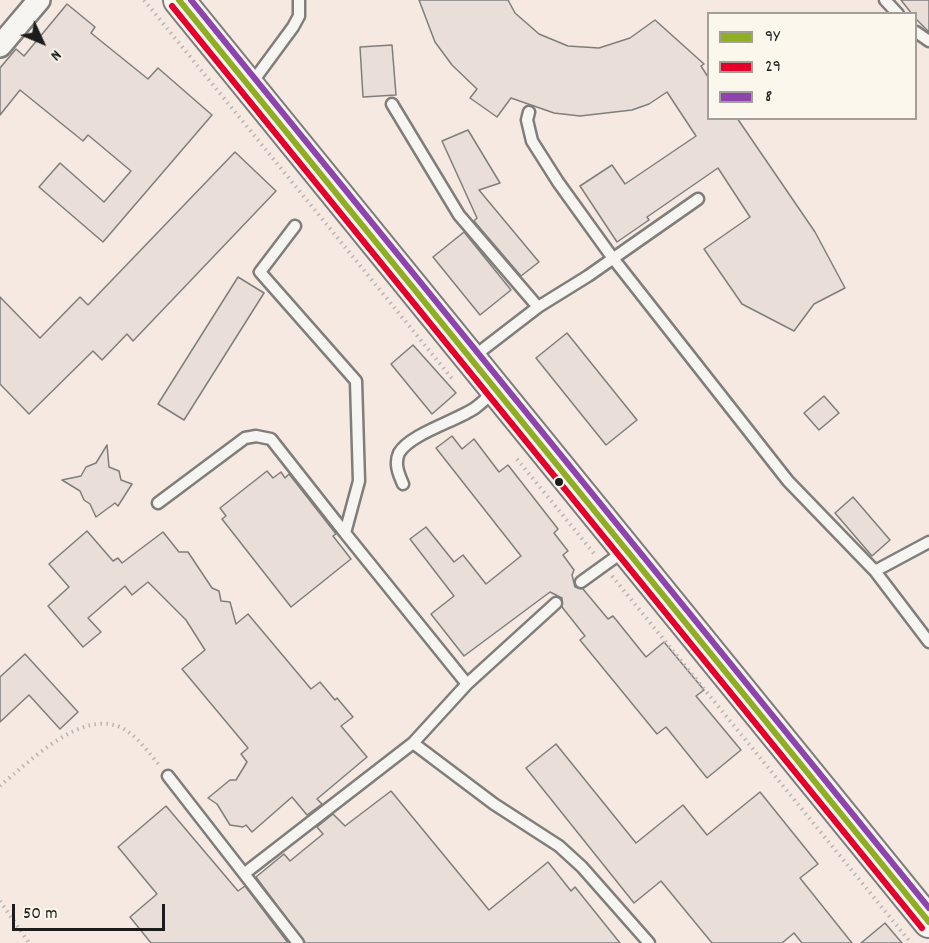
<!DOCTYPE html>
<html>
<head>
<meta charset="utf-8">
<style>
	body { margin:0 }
	#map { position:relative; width:929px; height:943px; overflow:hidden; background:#f8f6f0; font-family:Dekko,sans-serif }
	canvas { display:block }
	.legend { position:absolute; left:707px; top:12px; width:210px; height:108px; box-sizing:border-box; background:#fbf7ec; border:2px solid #a29f99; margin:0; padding:8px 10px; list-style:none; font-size:18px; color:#1c1c1c }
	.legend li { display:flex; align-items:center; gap:12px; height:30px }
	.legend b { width:30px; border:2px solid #a29f99 }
	.north { position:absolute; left:12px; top:12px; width:60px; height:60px; -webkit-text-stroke:4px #fbf7ec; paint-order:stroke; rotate:134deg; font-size:16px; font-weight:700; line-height:24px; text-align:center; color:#1c1c1c }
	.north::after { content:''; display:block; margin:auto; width:21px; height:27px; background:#1c1c1c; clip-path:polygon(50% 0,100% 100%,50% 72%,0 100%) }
	.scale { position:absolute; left:12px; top:904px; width:153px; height:27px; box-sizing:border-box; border:3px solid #1c1c1c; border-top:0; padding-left:8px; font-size:18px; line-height:21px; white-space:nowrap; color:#1c1c1c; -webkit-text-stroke:4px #fbf7ec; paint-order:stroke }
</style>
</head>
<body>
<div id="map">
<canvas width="929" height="943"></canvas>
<ul class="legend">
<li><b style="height:8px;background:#90ae24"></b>9Y</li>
<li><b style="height:8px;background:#e4002b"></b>29</li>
<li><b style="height:8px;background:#8e44ad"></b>8</li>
</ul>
<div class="north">N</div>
<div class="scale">50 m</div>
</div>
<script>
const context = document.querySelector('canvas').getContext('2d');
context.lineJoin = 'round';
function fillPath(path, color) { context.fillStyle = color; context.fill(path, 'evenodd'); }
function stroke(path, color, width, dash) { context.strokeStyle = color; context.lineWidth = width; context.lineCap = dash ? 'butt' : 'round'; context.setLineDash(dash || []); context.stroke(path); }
const built = new Path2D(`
	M0,0H929V943H0ZM708,14H916V118H708Z`);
const building = new Path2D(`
	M419,0H508L515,13L539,34L568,46L599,48L630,38L655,20L704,64L701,66L708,77V118H737L815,232L845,288L814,304L794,331L742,304L704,249L750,217L718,168L647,217L649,220L617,242L580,186L612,165L625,184L696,136L667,92L649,104L632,110L580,116L554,113L511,98L497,117L470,98L477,89L452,65L435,42Z
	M901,0H929V32L915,18V14H912Z
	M67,4L95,27L91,33L148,79L158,68L212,115L103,242L39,187L60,163L104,202L131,171L88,135L83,141L20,90L0,115V68L16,49L24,56Z
	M392,45L396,95L363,97L360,47Z
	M468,130L500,183L479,190L539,262L521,276L474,221L477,218L442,141Z
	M235,152L276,191L133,341L127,334L102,360L93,351L29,414L0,384V297L40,338L80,297L88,305Z
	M464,232L511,290L480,315L433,257Z
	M238,277L264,293L184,420L158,404Z
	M567,333L637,420L606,445L536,358Z
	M413,345L456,393L432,414L391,364Z
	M824,396L839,413L819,430L804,413Z
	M452,436L462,449L474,439L499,472L508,465L558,529L554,533L568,551L563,555L574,570L572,575L575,587L583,589L608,619L613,616L646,657L664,642L704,690L696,696L741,750L707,778L666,727L657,734L580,640L585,636L562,607V598L550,592L464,656L431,614L454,596L410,539L426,527L454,562L463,555L486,584L521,556L436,448Z
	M107,445L109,467L119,471L121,480L132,484L118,506L115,503L96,517L90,504L84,500L80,491L62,480L81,476L86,467L96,463Z
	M267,471L273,478L281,472L285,478L289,474L336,534L333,536L351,559L291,607L222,519L226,516L220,508Z
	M853,497L890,540L872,556L835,513Z
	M87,531L113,561L118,558L122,563L163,532L179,552H188L212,588L219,591L221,601L230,602L236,624L248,614L311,689L320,682L335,700L337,698L353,717L341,726L367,757L317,799L322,804L307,815L292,797L252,832L246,825L243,827L230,825L217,804L208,798L230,780H236L247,762L241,754L248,748L182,669L205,650L186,620L148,582L132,595L125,586L88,618L101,632L83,647L48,606L69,587L49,564Z
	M25,654L78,712L60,729L29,695L0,722V677Z
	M556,744L636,843L683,805L707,835L760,792L818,864L800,878L852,943H802L794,933L782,943H712L661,881L634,903L526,768Z
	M391,791L489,910L548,862L571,891L575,887L620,943H305L256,877L284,854L290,861L323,834L317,827L333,814L345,826Z
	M166,806L238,891L245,886L288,943H151L130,917L157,894L118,847Z
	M885,923L902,943H861Z`);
const path = new Path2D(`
	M144,0L454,381
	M517,459L596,556
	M612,576L911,943
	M0,786C29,762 80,710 120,727C137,735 148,752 160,766
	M0,901L29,943`);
const lane = new Path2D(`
	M885,0L898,14
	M916,32L929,41
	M251,84L293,27L299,16V0
	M392,104L459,215L538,307
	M529,112L527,120L532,141L558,182L612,257L788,481L875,571L929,642
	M473,357L538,307L588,276L698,199
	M403,484C399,475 394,464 399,453C410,434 456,421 475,408C482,403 489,396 495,390
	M158,503L245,438L256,436L271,439L345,533L359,481L356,381L260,272L295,226
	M345,533L467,684
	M875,571L929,542
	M581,582L624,551
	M413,743L494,804L559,846L582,867L649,943
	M168,776L298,943
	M245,873L413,743L467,684L556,603`);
const street = new Path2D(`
	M0,46L39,0`);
const secondary = new Path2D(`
	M179,0L929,922`);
const bus1 = new Path2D(`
	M179,0L929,922`);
const bus2 = new Path2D(`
	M172,6L922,928`);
const bus3 = new Path2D(`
	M191,0L929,908`);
const markers = [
	[559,482,5,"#1c1c1c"]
];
fillPath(built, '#f6e9e2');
fillPath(building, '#eaded9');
stroke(building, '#7f7e7b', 1.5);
stroke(lane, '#7f7e7b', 15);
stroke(street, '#7f7e7b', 26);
stroke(secondary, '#7f7e7b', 34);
stroke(path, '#b7b6b4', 4, [1.5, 4.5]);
stroke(lane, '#f6f5f1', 10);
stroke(street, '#f6f5f1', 21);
stroke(secondary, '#f6f5f1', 30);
stroke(bus1, '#90ae24', 6);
stroke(bus2, '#e4002b', 6);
stroke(bus3, '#8e44ad', 6);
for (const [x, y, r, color] of markers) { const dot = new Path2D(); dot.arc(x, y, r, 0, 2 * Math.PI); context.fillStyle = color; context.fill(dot); stroke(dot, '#fbf7ec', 2); }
</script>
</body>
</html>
